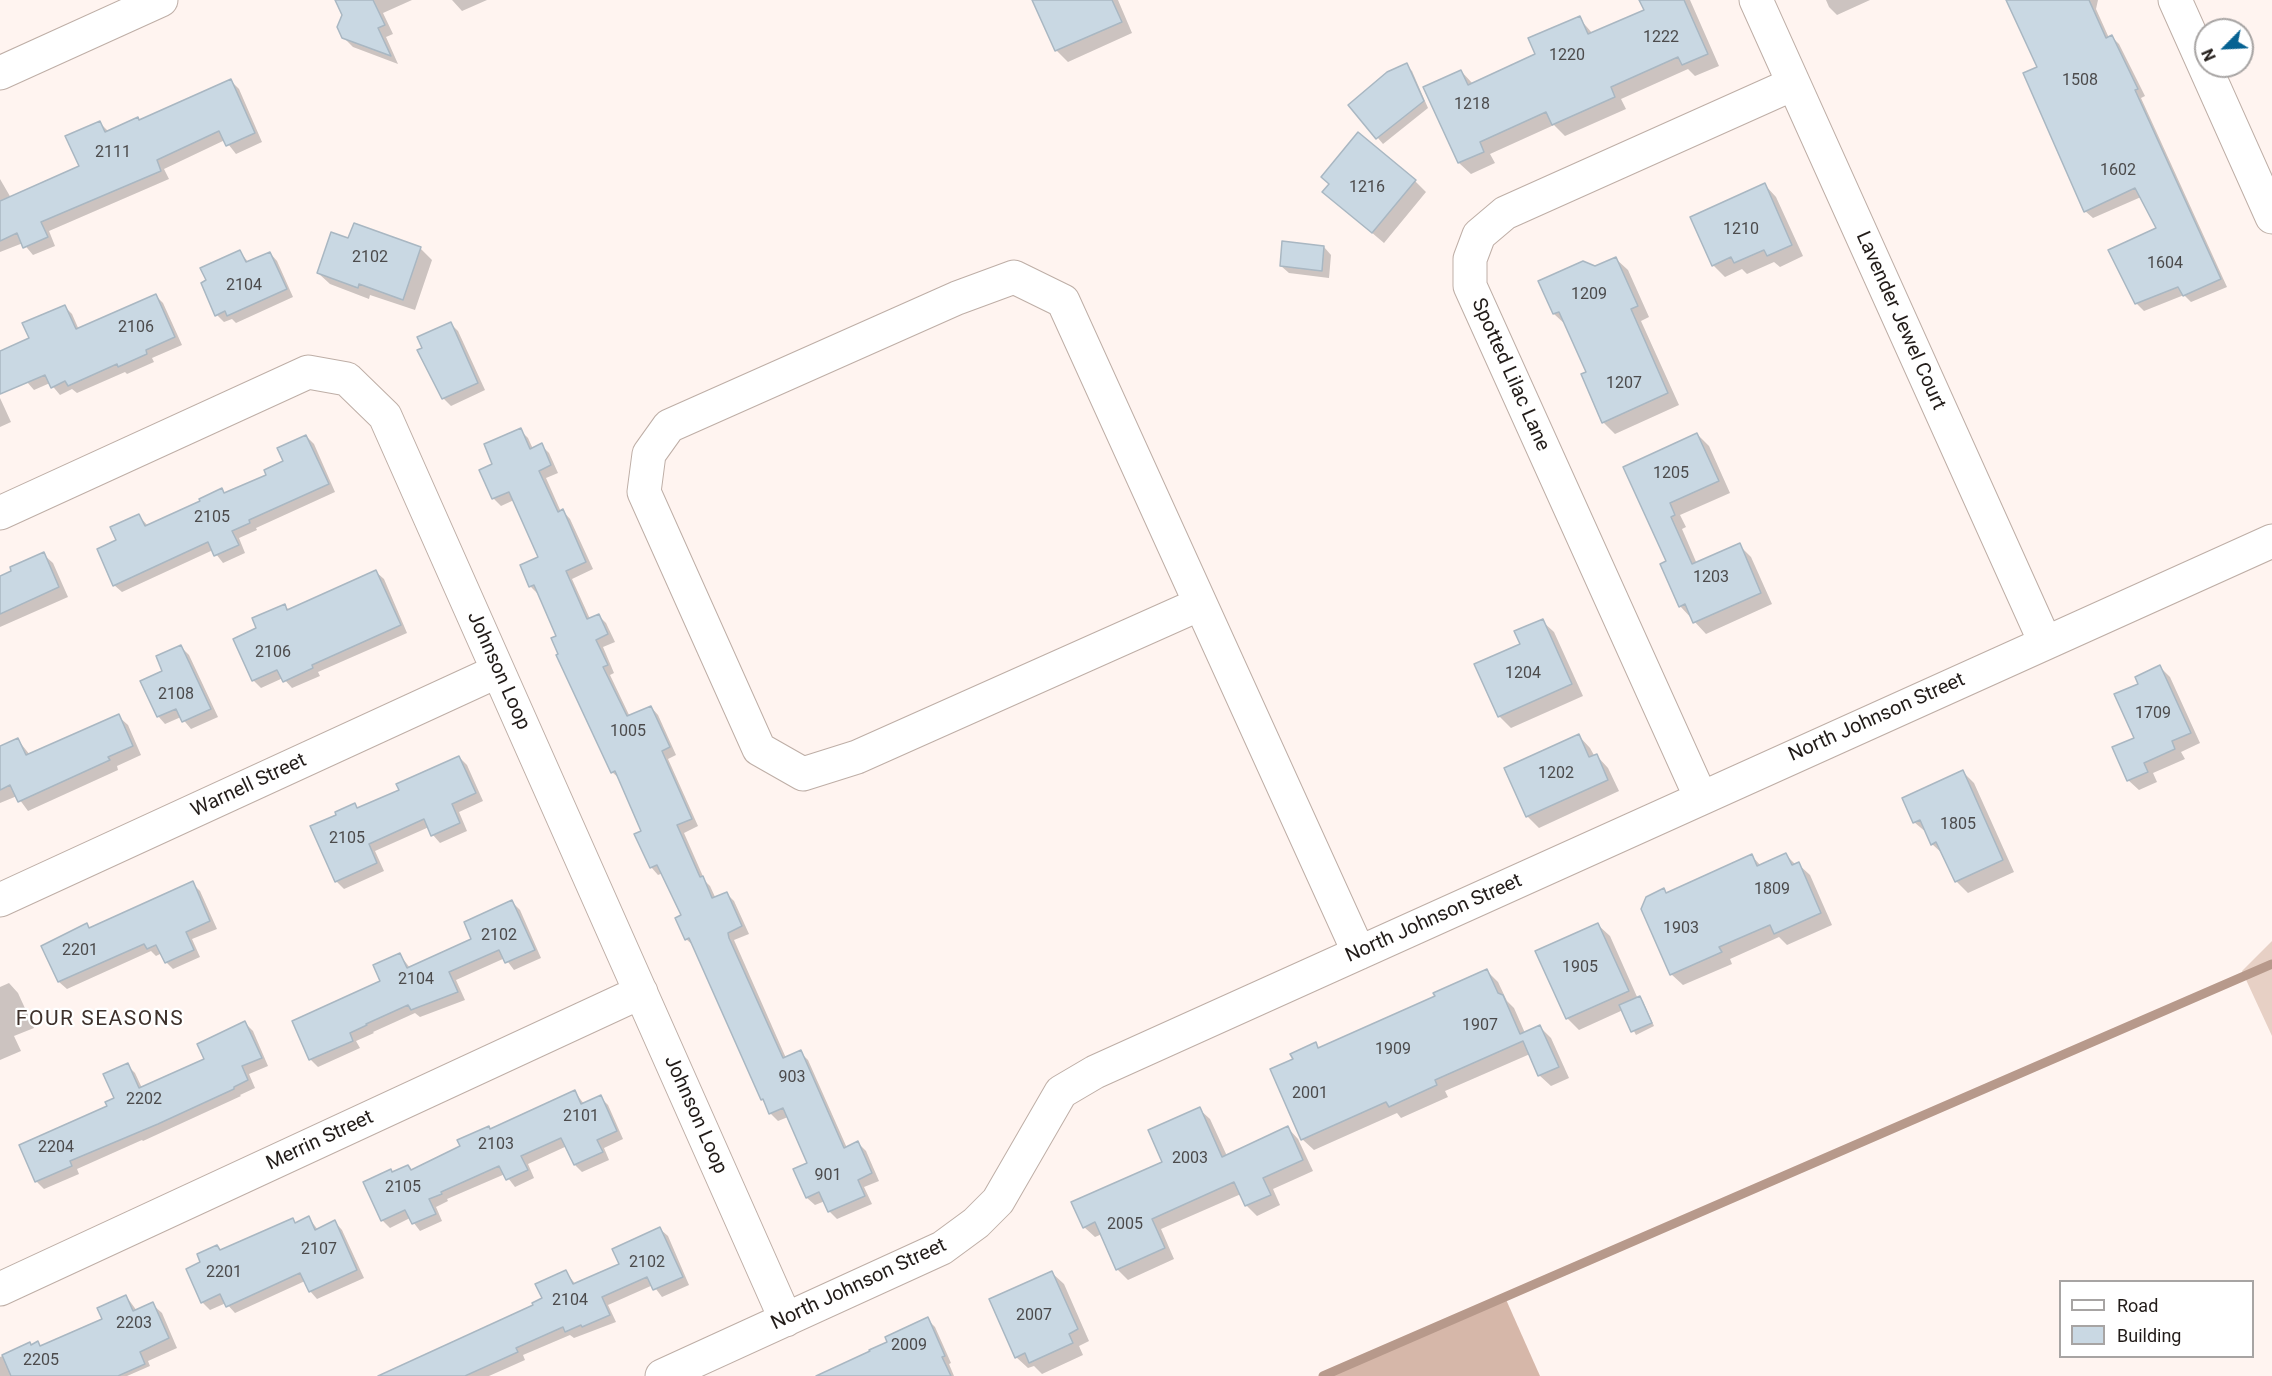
<!DOCTYPE html>
<html>
<head>
<meta charset="utf-8">
<style>
	body { margin:0 }
	#map { position:relative; width:2272px; height:1376px; overflow:hidden; background:#fff4f0; font-family:Roboto,sans-serif }
	canvas { display:block }
	.legend { position:absolute; left:2059px; top:1280px; width:195px; height:78px; box-sizing:border-box; background:#fff; border:2px solid #a7a4a3; margin:0; padding:8px 10px; list-style:none; font-size:18px; color:#221c19 }
	.legend li { display:flex; align-items:center; gap:12px; height:30px }
	.legend b { width:30px; border:2px solid #a7a4a3 }
	.north { position:absolute; left:2194px; top:18px; width:60px; height:60px; box-sizing:border-box; background:#fff; border:2px solid #a7a4a3; border-radius:50%; rotate:246deg; font-size:16px; font-weight:700; line-height:24px; text-align:center; color:#221c19 }
	.north::after { content:''; display:block; margin:auto; width:21px; height:27px; background:#066292; clip-path:polygon(50% 0,100% 100%,50% 72%,0 100%) }
</style>
</head>
<body>
<div id="map">
<canvas width="2272" height="1376"></canvas>
<ul class="legend">
<li><b style="height:8px;background:#fff"></b>Road</li>
<li><b style="height:16px;background:#c9d8e3"></b>Building</li>
</ul>
<div class="north">N</div>
</div>
<script>
const context = document.querySelector('canvas').getContext('2d');
context.lineJoin = 'round';
function fillPath(path, color) { context.fillStyle = color; context.fill(path, 'evenodd'); }
function stroke(path, color, width, dash) { context.strokeStyle = color; context.lineWidth = width; context.lineCap = dash ? 'butt' : 'round'; context.setLineDash(dash || []); context.stroke(path); }
function label(font, color, halo, rows, align = 'center') {
  context.font = font + ' Roboto,sans-serif'; context.lineWidth = 4.5; context.setLineDash([]); context.textBaseline = 'middle'; context.strokeStyle = halo; context.fillStyle = color; for (const [text, x, y, turn = 0] of rows) {
    context.save(); context.translate(x, y); context.rotate((+turn || 0) * Math.PI / 180); context.textAlign = isNaN(turn) ? turn : align; if (halo) context.strokeText(text, 0, 0); context.fillText(text, 0, 0); context.restore();
  }
}
const green = new Path2D(`
	M2272,941V1036L2242,971Z`);
const forest = new Path2D(`
	M1504,1295L1540,1376H1320Z`);
const shadow = new Path2D(`
	M338,0H412L383,13L393,34L386,37L398,64L353,47L343,37V15Z
	M452,0H487L462,11Z
	M1034,0H1118L1132,33L1068,62L1056,50Z
	M1641,0H1690L1719,66L1695,76L1688,69L1621,99L1626,109L1565,136L1554,125L1490,154L1495,163L1471,174L1459,163L1461,71L1473,84L1537,54L1579,18L1593,34L1646,10Z
	M1826,0H1870L1837,15L1829,7Z
	M2008,0H2098L2096,9L2109,38L2112,37L2119,44L2145,96L2141,98L2227,287L2191,302L2184,295L2144,311L2136,303L2158,228L2141,197L2093,218L2085,211L2039,68Z
	M1406,65L1412,71L1428,108L1383,144L1350,105Z
	M231,81L239,89L262,142L236,154L225,140L164,169L169,179L49,231L55,246L33,255L23,243L0,252V179L11,198L81,167L100,123L109,132L140,121Z
	M1415,181L1426,192L1384,243L1324,192Z
	M1765,185L1776,197L1803,256L1780,267L1774,262L1747,274L1742,269L1725,277L1713,265Z
	M349,240L420,248L432,260L415,310L370,295L369,299L330,284L318,273Z
	M1324,247L1331,255L1329,278L1289,273L1281,266Z
	M240,252L249,263L270,253L277,261L293,297L236,323L232,319L224,322L217,315Z
	M1616,259L1628,270L1649,317L1641,321L1679,405L1615,434L1603,422L1588,372L1566,325L1554,314L1595,268Z
	M155,295L163,303L182,345L152,358L154,362L127,374L125,372L77,393L72,389L60,395L50,383L34,390L27,382L31,339L64,306L72,314L79,330Z
	M451,324L458,331L485,390L451,406L443,398Z
	M0,398L11,422L0,427Z
	M520,430L528,438L533,449L541,445L549,453L558,473L546,478L561,512L563,511L570,519L593,569L572,579L590,619L599,616L606,623L615,642L603,647L614,673L610,675L630,717L651,707L658,715L676,755L668,759L698,826L684,833L705,881L710,886L716,899L727,894L734,901L749,934L734,940L786,1058L800,1052L808,1060L847,1148L858,1143L866,1151L879,1181L864,1187L872,1204L837,1219L829,1211L825,1201L815,1205L807,1198L795,1170L809,1164L788,1117L778,1121L770,1113L762,1099L695,947L686,939L683,916L663,873L658,875L651,867L643,832L621,780L612,772L558,655V637L538,594L531,587L522,566L540,558L514,500L501,506L493,498L494,465Z
	M1697,434L1709,446L1730,493L1680,515L1686,527L1682,529L1697,564L1739,545L1751,557L1772,604L1706,634L1680,606L1668,562L1625,467Z
	M306,436L314,444L335,492L256,528L257,530L239,538L245,553L223,563L213,550L122,592L114,585L118,541L139,516L148,526L202,502L222,490L226,494L268,475L285,462Z
	M43,554L53,563L68,597L0,627V577Z
	M376,572L384,579L407,633L318,672L320,676L292,688L283,678L261,688L253,680L258,629L284,605L289,610Z
	M1542,621L1554,632L1583,696L1511,728L1499,716L1522,644Z
	M181,647L189,655L218,717L191,729L181,717L165,724L158,716L164,672Z
	M2160,667L2170,677L2200,743L2181,752L2185,759L2153,773L2157,782L2139,790L2128,780L2136,738L2140,684Z
	M118,716L128,725L141,755L117,766L118,770L28,811L17,796L0,803V748L18,740L30,755Z
	M1579,736L1590,748L1595,757L1597,756L1608,768L1619,791L1539,828L1527,816Z
	M459,757L467,765L483,801L459,812L467,831L440,843L433,835L429,827L375,851L384,871L344,889L336,881L338,816L355,805L359,809L401,790Z
	M1963,772L1974,783L2014,872L1968,893L1956,881L1944,855L1932,844L1927,833L1914,822Z
	M1751,855L1761,866L1786,855L1796,865L1798,864L1810,875L1832,925L1787,945L1779,937L1730,959L1732,964L1683,985L1671,974L1664,890L1668,894Z
	M192,883L200,891L217,929L192,939L200,957L173,969L166,962L162,953L156,956L151,951L67,989L59,982L43,947L87,925L90,929Z
	M512,902L520,910L541,958L514,970L505,958L456,980L465,1000L420,1017L415,1013L373,1032L374,1033L356,1041L360,1048L318,1067L310,1059L382,982L400,955L410,968L473,939Z
	M1598,925L1610,936L1638,999L1640,998L1643,1001L1654,1026L1636,1035L1623,1010L1579,1030L1567,1018Z
	M1487,971L1498,982L1507,1001L1514,1008L1525,1033L1540,1027L1551,1038L1569,1078L1551,1086L1539,1075L1530,1054L1445,1091L1448,1097L1401,1118L1397,1113L1314,1150L1302,1139L1295,1060L1316,1044L1320,1049L1437,997Z
	M9,983L18,993L34,1028L14,1036L21,1051L0,1060V987Z
	M245,1023L253,1031L268,1066L249,1074L255,1088L240,1095L241,1096L143,1141L142,1140L77,1169L79,1174L44,1189L37,1182L21,1146L109,1106L116,1099L127,1065L135,1073L142,1088L206,1059Z
	M575,1092L584,1104L600,1097L608,1105L623,1139L604,1148L609,1160L582,1172L575,1165L567,1146L528,1164L534,1178L515,1187L505,1174L447,1199L448,1201L436,1207L442,1221L420,1231L410,1218L390,1228L382,1220L393,1173L408,1166L412,1171L462,1147L490,1130Z
	M1199,1109L1210,1119L1227,1156L1288,1128L1298,1139L1313,1171L1273,1189L1280,1205L1257,1216L1246,1205L1241,1194L1161,1229L1174,1259L1128,1280L1117,1269L1102,1234L1095,1237L1084,1227L1164,1163Z
	M309,1218L318,1230L335,1222L342,1230L364,1278L317,1299L310,1291L305,1281L235,1313L226,1303L210,1310L202,1302V1263L217,1246L222,1251L292,1220L296,1224Z
	M660,1229L668,1236L689,1285L662,1297L653,1285L608,1305L616,1322L574,1338L570,1335L523,1355L525,1360L489,1376H380L535,1306L543,1299L566,1272L576,1285L621,1265Z
	M1052,1273L1064,1284L1089,1341L1079,1346L1083,1355L1042,1374L1034,1366L1028,1368L1016,1357Z
	M126,1296L137,1311L152,1304L162,1313L177,1348L148,1361L150,1366L127,1376H0V1357L29,1344L31,1346L38,1343L42,1347L104,1319Z
	M927,1319L935,1327L951,1363L949,1364L954,1376H820L889,1342Z`);
const stream = new Path2D(`
	M1323,1376L2272,964`);
const building = new Path2D(`
	M335,0H373L385,25L378,28L391,56L342,38L337,27L342,15Z
	M1032,0H1112L1122,22L1055,51Z
	M1639,0H1684L1708,54L1682,65L1678,57L1611,87L1615,97L1552,125L1546,112L1480,142L1484,152L1458,163L1423,87L1461,70L1468,85L1535,54L1528,38L1580,16L1588,34L1644,10Z
	M2006,0H2089L2106,38L2112,35L2138,89L2135,90L2221,279L2183,296L2178,287L2135,304L2108,250L2156,228L2135,188L2084,212L2023,73L2037,67Z
	M1407,63L1424,101L1376,139L1348,105L1387,72Z
	M231,79L255,133L226,146L219,131L157,160L161,171L41,222L48,237L23,248L17,233L0,241V201L79,166L65,136L100,121L105,132L138,117L139,120Z
	M1358,132L1416,180L1372,233L1322,192L1329,184L1321,177Z
	M1765,183L1792,245L1767,256L1764,250L1734,263L1731,257L1712,266L1690,217Z
	M354,223L421,247L403,300L359,284L358,288L317,273L331,232L348,238Z
	M1282,241L1324,246L1322,271L1280,266Z
	M240,250L246,262L270,252L287,289L227,316L225,311L215,316L201,283L206,280L200,268Z
	M1616,257L1638,306L1631,309L1668,393L1602,423L1581,374L1586,372L1559,312L1553,314L1538,281L1583,261L1595,266Z
	M156,294L175,337L146,350L147,354L118,367L117,364L68,386L65,381L51,388L45,375L0,394V351L29,338L22,323L65,305L76,329Z
	M451,322L478,383L442,399L417,350L422,348L417,337Z
	M521,428L530,449L542,443L551,465L539,471L558,512L563,509L586,562L566,571L587,619L599,614L608,634L596,640L608,665L603,667L627,716L651,706L670,747L662,751L692,819L677,825L700,877L703,876L712,898L727,892L742,926L728,933L729,938L783,1058L801,1050L844,1148L858,1141L872,1173L858,1180L865,1196L828,1212L819,1192L806,1198L793,1169L807,1163L783,1108L769,1114L763,1099L761,1100L689,938L685,940L675,918L681,915L657,865L650,868L634,834L641,831L615,771L611,773L556,655L558,654L551,638L556,636L534,585L529,587L520,565L538,557L509,492L492,499L479,470L492,464L484,444Z
	M1697,433L1719,481L1670,503L1675,515L1671,517L1692,564L1740,543L1761,593L1693,623L1685,604L1679,607L1660,564L1666,561L1623,467Z
	M306,435L329,484L249,520L250,523L232,531L239,545L214,556L208,542L113,586L97,549L116,540L110,527L139,514L145,526L200,501L199,499L222,488L224,493L266,475L264,470L283,461L277,448Z
	M44,552L59,587L0,614V576L11,571L10,567Z
	M376,570L401,625L312,665L313,668L283,682L277,670L252,681L233,639L256,628L252,618L285,604L287,610Z
	M1543,619L1572,684L1498,717L1474,664L1520,644L1514,631Z
	M181,645L211,709L182,722L176,709L157,717L140,681L162,671L156,656Z
	M2160,665L2191,733L2172,741L2175,749L2144,763L2148,772L2127,781L2112,747L2134,738L2114,694L2138,684L2135,677Z
	M119,714L133,746L108,757L110,760L18,802L10,785L0,790V746L18,738L26,755Z
	M1579,734L1589,757L1597,754L1608,780L1526,817L1504,768Z
	M459,756L476,793L452,804L460,823L431,836L424,819L369,844L377,863L335,882L310,826L336,815L335,812L355,803L357,808L399,790L396,784Z
	M1963,770L2003,860L1955,882L1936,842L1931,845L1920,820L1913,823L1902,798Z
	M1786,853L1792,865L1799,862L1821,913L1774,934L1770,925L1719,947L1722,952L1670,975L1641,909L1646,897L1664,888L1666,893L1752,854L1757,866Z
	M193,881L210,921L186,932L194,950L165,963L156,945L147,949L144,944L58,982L41,946L87,923L89,928Z
	M512,900L535,950L505,963L499,950L449,972L458,992L411,1010L408,1005L366,1024L367,1025L350,1033L353,1041L309,1060L292,1021L380,981L373,965L400,953L407,968L471,939L464,922Z
	M1598,923L1629,991L1566,1019L1535,951Z
	M1487,969L1498,993L1503,995L1520,1034L1540,1025L1559,1067L1538,1076L1523,1041L1435,1080L1437,1085L1389,1107L1386,1102L1301,1140L1270,1069L1293,1059L1290,1054L1316,1042L1318,1048L1435,996L1433,993Z
	M1640,996L1652,1023L1631,1032L1619,1005Z
	M245,1021L262,1058L242,1066L248,1080L234,1087V1089L158,1124L70,1161L72,1166L35,1182L19,1145L107,1106L105,1102L114,1098L103,1074L128,1063L139,1088L204,1059L197,1044Z
	M575,1090L581,1104L601,1095L617,1131L597,1140L603,1152L574,1165L561,1138L521,1156L528,1170L506,1180L499,1166L441,1192L442,1194L429,1199L436,1214L412,1224L405,1210L381,1221L363,1182L391,1169L392,1172L408,1165L411,1170L460,1146L457,1140L489,1126L490,1129Z
	M1200,1107L1222,1157L1288,1126L1303,1160L1263,1178L1271,1195L1245,1206L1234,1182L1152,1219L1165,1248L1116,1270L1095,1222L1083,1228L1071,1202L1162,1162L1148,1130Z
	M309,1216L315,1230L335,1220L357,1270L309,1292L300,1273L226,1307L220,1294L201,1303L186,1269L200,1262L197,1254L217,1245L220,1250L293,1218L295,1223Z
	M660,1227L683,1277L653,1290L647,1277L602,1297L610,1315L582,1327L581,1325L565,1332L563,1327L516,1348L518,1352L465,1376H378L533,1305L532,1303L542,1298L535,1284L566,1270L573,1284L619,1264L612,1249Z
	M1052,1271L1078,1329L1069,1334L1073,1343L1029,1363L1025,1353L1015,1358L989,1299Z
	M126,1295L133,1311L153,1302L169,1338L140,1352L145,1364L118,1376H11L2,1355L30,1342L31,1345L38,1341L40,1346L102,1319L97,1308Z
	M928,1317L945,1356L942,1357L951,1376H816L870,1351L869,1350L887,1342L885,1337Z`);
const minor = new Path2D(`
	M1756,0L2045,642
	M2175,0L2272,217
	M0,513L308,372L347,379L385,416L786,1320
	M1200,604L857,757L803,774L759,749L644,492L649,454L669,426L957,298L1014,277L1063,301L1359,953
	M1701,798L1470,286V259L1479,235L1505,213L1793,84
	M0,900L498,671
	M0,1289L641,992
	M662,1376L942,1248L976,1223L998,1201L1061,1092L1095,1072L2272,541`);
const tertiary = new Path2D(`
	M0,73L161,0`);
const numberNames = [
	["1222",1661,38],
	["1220",1567,56],
	["1508",2080,81],
	["1218",1472,105],
	["2111",113,153],
	["1602",2118,171],
	["1216",1367,188],
	["1210",1741,230],
	["2102",370,258],
	["1604",2165,264],
	["2104",244,286],
	["1209",1589,295],
	["2106",136,328],
	["1207",1624,384],
	["1205",1671,474],
	["2105",212,518],
	["1203",1711,578],
	["2106",273,653],
	["1204",1523,674],
	["2108",176,695],
	["1709",2153,714],
	["1005",628,732],
	["1202",1556,774],
	["1805",1958,825],
	["2105",347,839],
	["1809",1772,890],
	["1903",1681,929],
	["2102",499,936],
	["2201",80,951],
	["1905",1580,968],
	["2104",416,980],
	["1907",1480,1026],
	["1909",1393,1050],
	["903",792,1078],
	["2001",1310,1094],
	["2202",144,1100],
	["2101",581,1117],
	["2103",496,1145],
	["2204",56,1148],
	["2003",1190,1159],
	["901",828,1176],
	["2105",403,1188],
	["2005",1125,1225],
	["2107",319,1250],
	["2102",647,1263],
	["2201",224,1273],
	["2104",570,1301],
	["2007",1034,1316],
	["2203",134,1324],
	["2009",909,1346],
	["2205",41,1361]
];
const streetNames = [
	["Lavender Jewel Court",1900,321,66],
	["Spotted Lilac Lane",1510,375,66],
	["Johnson Loop",498,671,66],
	["North Johnson Street",1877,718,-24],
	["Warnell Street",249,786,-25],
	["North Johnson Street",1434,919,-24],
	["Johnson Loop",695,1115,66],
	["Merrin Street",320,1141,-25],
	["North Johnson Street",859,1285,-25]
];
const neighbourhoodNames = [
	["FOUR SEASONS",100,1020]
];
fillPath(green, '#e7d0c5');
fillPath(forest, '#d6b7a9');
fillPath(shadow, '#0003');
stroke(stream, '#b7998b', 9);
fillPath(building, '#c9d8e3');
stroke(building, '#a9b7c2', 1.5);
stroke(minor, '#beaea6', 35);
stroke(tertiary, '#beaea6', 35);
stroke(minor, '#fff', 33);
stroke(tertiary, '#fff', 33);
label('16px', '#4c4b4c', null, numberNames);
label('20px', '#221c19', '#fff', streetNames);
context.letterSpacing = '1.5px';
label('21px', '#3e312b', '#fff', neighbourhoodNames);
context.letterSpacing = '0px';
</script>
</body>
</html>
